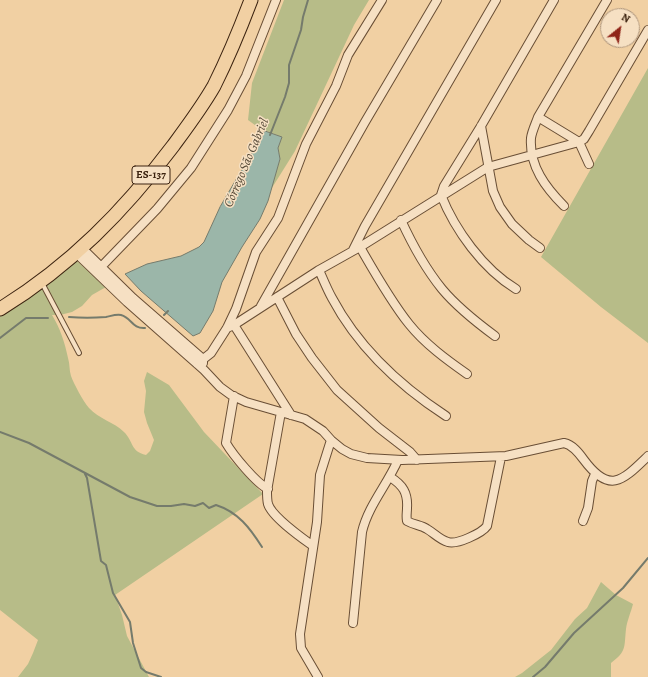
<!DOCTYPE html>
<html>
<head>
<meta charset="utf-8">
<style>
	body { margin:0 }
	#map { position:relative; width:648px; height:677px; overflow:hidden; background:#f1d0a3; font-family:Alegreya,serif }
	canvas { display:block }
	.north { position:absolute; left:600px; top:8px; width:40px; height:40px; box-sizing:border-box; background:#f6e0c3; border:1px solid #ac947b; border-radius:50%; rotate:30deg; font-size:11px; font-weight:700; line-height:16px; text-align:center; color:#3c2310 }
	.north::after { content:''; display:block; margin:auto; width:14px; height:18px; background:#8f2418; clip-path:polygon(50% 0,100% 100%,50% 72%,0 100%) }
</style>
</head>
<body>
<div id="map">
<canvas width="648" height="677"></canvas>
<div class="north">N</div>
</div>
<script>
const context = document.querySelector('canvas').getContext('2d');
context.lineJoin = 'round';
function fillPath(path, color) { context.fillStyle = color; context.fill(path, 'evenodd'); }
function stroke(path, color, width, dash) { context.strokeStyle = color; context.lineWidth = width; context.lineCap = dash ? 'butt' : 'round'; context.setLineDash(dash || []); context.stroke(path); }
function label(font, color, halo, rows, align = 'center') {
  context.font = font + ' Alegreya,serif'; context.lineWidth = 3; context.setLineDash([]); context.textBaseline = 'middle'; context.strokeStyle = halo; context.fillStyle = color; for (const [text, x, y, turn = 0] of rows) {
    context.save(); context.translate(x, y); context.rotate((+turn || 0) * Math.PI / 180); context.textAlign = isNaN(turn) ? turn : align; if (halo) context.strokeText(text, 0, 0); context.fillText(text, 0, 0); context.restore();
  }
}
const green = new Path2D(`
	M284,0H369L354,25L295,151L270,191L280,159L278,148L282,137L259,128L248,120L252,83Z
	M648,68V343L601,307L541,257Z
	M76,260L106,287L92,295L82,306L72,312L60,315H52C60,328 65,343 68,358C70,364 69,370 71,376C74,384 83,401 89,408C99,419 114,422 124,432C134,442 130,451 146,455L150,451L154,440L147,423L144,412L146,391L144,381L147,372L169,385L204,432L263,494L115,595L122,615L127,636L149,677H18L28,664L33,653L38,640L0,610V314Z
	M601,582L616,595L633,604C631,612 627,621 626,629C624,647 627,651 611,663V677H515L522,673L551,650L575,619L587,608Z`);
const water = new Path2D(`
	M265,131L282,137L278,148L280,159L268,201L260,219L242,247L222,282L213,311L200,333L193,336L141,291L125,274L147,264L181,256L199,247L204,242L220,207Z`);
const stream = new Path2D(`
	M270,135L285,97L289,83V65L301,30L303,17L308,0
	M164,315L168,311
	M69,317C81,318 93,318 106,317C111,316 116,314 121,315C132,318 132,329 145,328
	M0,338L26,318H48
	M0,432L29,443L130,497L157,506H171L184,504L195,506L203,503L209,508L216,505C238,512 250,528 262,547
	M85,474L87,478L101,561L106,565L113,593L130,622L133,643L141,668L146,672L161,677
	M533,677L545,667L574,633L623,588L648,558`);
const lane = new Path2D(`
	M42,283L79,353`);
const street = new Path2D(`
	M538,117L579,142L589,164
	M481,126L493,191L500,207L512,224L529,240L540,248
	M564,206C546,188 529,166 531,138C532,131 536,123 538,117L607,0
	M401,220C412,244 425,268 442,289C457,307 476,322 495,336
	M360,247C375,273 390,300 409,324C425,344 447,360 467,374
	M82,248L133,298L203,359V363
	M353,250L365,226L496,0
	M76,253L127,302L204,370L220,387L231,395L246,402L305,419L323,431L331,440
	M101,267L157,209L191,168L228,110L246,76L276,0
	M319,270C323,279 327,289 332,298C358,347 400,386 446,416
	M516,289C483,269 455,230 441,195L444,186L481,126L554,0
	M277,297L296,334L312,358L337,390L379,428L410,452L417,460
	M261,306L365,122L437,0
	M234,325L291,415
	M227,328L234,325L319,270L360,247L488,167L579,142L584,139L589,131L648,30
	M197,364L211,353L227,328L236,309L256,252L278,218L306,144L336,86L348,55L382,0
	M234,396L226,443C233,455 256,483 268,489
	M281,412L267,491C267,496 267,500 268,504C272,517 302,538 313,546
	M390,477C403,485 408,493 407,508C407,513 406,516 407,521C414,525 421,525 427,529C434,533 440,540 448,542C457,545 482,533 487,526L501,457
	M583,521L588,508L592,481L595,474
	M353,623L362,532C368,506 387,485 398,460
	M318,677L301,648L300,634L317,522L320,475L331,440L342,449L351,454L367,458L402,460L506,456L564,443C573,445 579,453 584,460C610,495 623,480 648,456`);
const primary = new Path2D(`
	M0,309C70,266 124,211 173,146C187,127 202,107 214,86C228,58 240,29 251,0`);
const shields = [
	[151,175,38]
];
const shieldNames = [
	["ES-137",151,175]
];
const waterNames = [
	["Córrego São Gabriel",247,163,-67]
];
fillPath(green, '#b7bc88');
fillPath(water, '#9bb6a9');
stroke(water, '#757b6c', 1);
stroke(stream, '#757b6c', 2);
stroke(lane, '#694e35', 6);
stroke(street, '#694e35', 10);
stroke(primary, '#3c2310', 15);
stroke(lane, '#f6e0c3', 4);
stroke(street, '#f6e0c3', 8);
stroke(primary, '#f1d0a3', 13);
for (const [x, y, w] of shields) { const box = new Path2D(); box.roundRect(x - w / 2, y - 9, w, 18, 3); context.fillStyle = '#f6e0c3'; context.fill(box); stroke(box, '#3c2310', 1); }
label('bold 11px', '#3c2310', null, shieldNames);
label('italic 13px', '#544836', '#f6e0c3', waterNames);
</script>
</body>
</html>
